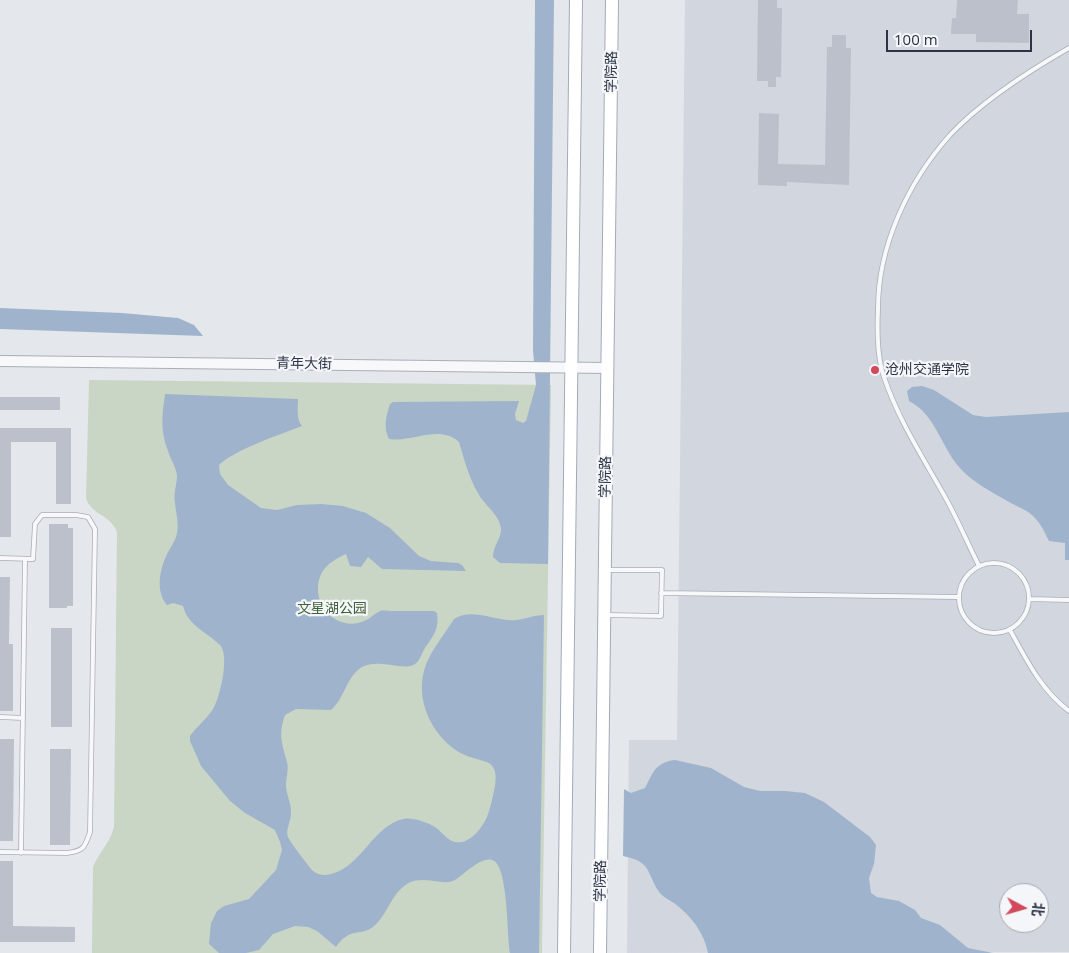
<!DOCTYPE html>
<html>
<head>
<meta charset="utf-8">
<style>
	body { margin:0 }
	#map { position:relative; width:1069px; height:953px; overflow:hidden; background:#e4e7ec; font-family:"Open Sans","Noto Sans SC",sans-serif }
	canvas { display:block }
	.north { position:absolute; left:999px; top:883px; width:50px; height:50px; box-sizing:border-box; background:#f4f6f9; border:1px solid #a4a8b1; border-radius:50%; rotate:96deg; font-size:14px; font-weight:700; line-height:20px; text-align:center; color:#2b3445 }
	.north::after { content:''; display:block; margin:auto; width:18px; height:22px; background:#d1495b; clip-path:polygon(50% 0,100% 100%,50% 72%,0 100%) }
	.scale { position:absolute; left:886px; top:30px; width:146px; height:22px; box-sizing:border-box; border:2px solid #2b3445; border-top:0; padding-left:6px; font-size:15px; line-height:18px; white-space:nowrap; color:#2b3445; -webkit-text-stroke:4px #f4f6f9; paint-order:stroke }
</style>
</head>
<body>
<div id="map">
<canvas width="1069" height="953"></canvas>
<div class="north">北</div>
<div class="scale">100 m</div>
</div>
<script>
const context = document.querySelector('canvas').getContext('2d');
context.lineJoin = 'round';
function fillPath(path, color) { context.fillStyle = color; context.fill(path, 'evenodd'); }
function stroke(path, color, width, dash) { context.strokeStyle = color; context.lineWidth = width; context.lineCap = dash ? 'butt' : 'round'; context.setLineDash(dash || []); context.stroke(path); }
function label(font, color, halo, rows, align = 'center') {
  context.font = font + ' "Open Sans","Noto Sans SC",sans-serif'; context.lineWidth = 4.5; context.setLineDash([]); context.textBaseline = 'middle'; context.strokeStyle = halo; context.fillStyle = color; for (const [text, x, y, turn = 0] of rows) {
    context.save(); context.translate(x, y); context.rotate((+turn || 0) * Math.PI / 180); context.textAlign = isNaN(turn) ? turn : align; if (halo) context.strokeText(text, 0, 0); context.fillText(text, 0, 0); context.restore();
  }
}
const built = new Path2D(`
	M685,0H1069V952L627,953L629,740H677ZM1009,893H1039V923H1009Z`);
const green = new Path2D(`
	M89,380L551,385L542,953H92L93,867C99,852 110,843 114,827L117,532C110,514 93,516 86,499Z`);
const water = new Path2D(`
	M535,0H554L548,564L500,563L493,557C493,545 502,538 501,528C499,514 484,505 478,493C469,478 464,459 459,442C439,424 412,443 389,439C383,428 386,416 390,404L393,402L519,401L515,414L516,420L523,423L526,421L536,385L533,350Z
	M0,308L122,313L178,318L194,325L203,336L0,329Z
	M922,386L934,390L973,415L986,417L1069,412V560H1065V543L1049,541C1045,533 1041,524 1035,518C1028,510 1018,507 1009,502C992,492 972,482 959,467C941,446 935,414 909,401L907,391L912,387Z
	M165,394L298,399C298,408 296,419 302,426C279,435 236,449 219,465L220,474L228,485L261,508L277,510L297,505L321,504L343,506L366,513L390,528L419,556L431,561L458,563L462,565L466,571L382,569L368,557L361,567L350,566L346,554C331,561 320,568 318,586C316,611 341,631 364,621C370,619 375,613 380,611C383,610 389,611 392,611C406,611 420,611 434,611L437,613C439,627 435,634 427,645C422,651 421,660 415,664C403,672 380,658 362,667C346,677 345,698 331,710L296,709L285,715C278,735 282,743 287,762C289,769 286,778 286,785C286,794 291,802 291,811C292,820 285,829 288,837C290,842 310,868 313,871C318,875 325,876 331,874C362,866 372,827 403,819C412,817 427,822 435,827C440,830 444,836 450,840C466,849 481,830 487,817C490,809 492,800 494,791C496,782 498,769 489,763C479,759 466,757 457,751C427,731 412,690 429,658C436,644 446,632 454,619C473,607 496,622 516,620C526,619 534,615 544,615L539,953H510C507,936 508,868 494,861C483,854 464,875 455,880C443,887 423,874 407,884C391,894 388,914 374,926C362,937 350,926 336,947L317,931L308,927L295,926L273,934L259,950L246,953H219L209,944L211,923L217,911L224,906L249,899L276,870L282,850L280,842L275,830L245,813L230,801L201,766L190,741V736C197,726 207,719 213,709C220,698 230,655 220,645C207,632 188,626 183,606L173,603L167,605C155,591 160,569 167,554C170,548 174,543 176,537C180,525 176,515 175,503C173,493 177,485 177,476C177,469 170,458 168,451C160,431 162,415 165,394Z
	M675,760L711,768L744,787L760,791H785L805,793L824,802L870,837L876,845L874,864L869,878L871,893L877,897L899,901L915,910L921,918L940,925L968,948L993,953H708C704,932 691,916 674,903C669,900 663,897 659,892C646,872 652,862 623,856L624,789L631,793L645,788C654,771 655,763 675,760Z`);
const building = new Path2D(`
	M758,0H777V8H782L781,77H776V87H768V81H757Z
	M957,0H1018L1017,14H1029V43L976,42V34H951L952,18H956Z
	M832,35H846V48H851L849,185L787,182V186L758,185L759,113L779,114L778,164L825,165L827,47H832Z
	M0,397H60V410H0Z
	M0,428H71V504H56V442H11V537H0Z
	M49,524H68V528H73V606H67V608H49Z
	M0,577H10L9,644H13V711H0Z
	M51,628H72V727H51Z
	M0,739H14L13,841H0Z
	M50,749H71L70,845H50Z
	M0,861H13V926L75,927V942H0Z`);
const service = new Path2D(`
	M0,558L33,559L35,524L42,515H76L88,517L95,529L90,832C85,847 84,851 67,853L0,852
	M959 598a35 35 0 1 1 70 0a35 35 0 1 1-70 0Z
	M979,566C967,542 957,518 944,495C922,456 898,419 884,377C877,357 877,330 878,309C878,246 908,182 950,135C982,101 1029,71 1069,48
	M606,570H662L661,616L607,615
	M661,593L959,597
	M1029,599L1069,600
	M1010,630C1026,659 1041,690 1069,711
	M0,717L23,718
	M21,853L25,559`);
const tertiary = new Path2D(`
	M0,361L608,368`);
const primary = new Path2D(`
	M564,953L576,0
	M600,953L612,0`);
const markers = [
	[875,370,5,"#d1495b"]
];
const streetNames = [
	["学院路",612,72,-89],
	["青年大街",304,364,1],
	["学院路",606,477,-89],
	["学院路",601,881,-89]
];
const poiNames = [
	["沧州交通学院",885,370]
];
const parkNames = [
	["文星湖公园",332,609]
];
fillPath(built, '#d2d6de');
fillPath(green, '#c9d6c5');
fillPath(water, '#9fb4cc');
fillPath(building, '#bbc0ca');
stroke(service, '#a9aeb7', 5.5);
stroke(tertiary, '#a9aeb7', 12);
stroke(primary, '#a3abb8', 14);
stroke(service, '#f7f8fa', 4);
stroke(tertiary, '#f7f8fa', 10);
stroke(primary, '#fff', 12);
for (const [x, y, r, color] of markers) { const dot = new Path2D(); dot.arc(x, y, r, 0, 2 * Math.PI); context.fillStyle = color; context.fill(dot); stroke(dot, '#f4f6f9', 2); }
label('14px', '#2b3445', '#f4f6f9', streetNames);
label('14px', '#2b3445', '#f4f6f9', poiNames, 'left');
label('14px', '#3f6138', '#f4f6f9', parkNames);
</script>
</body>
</html>
